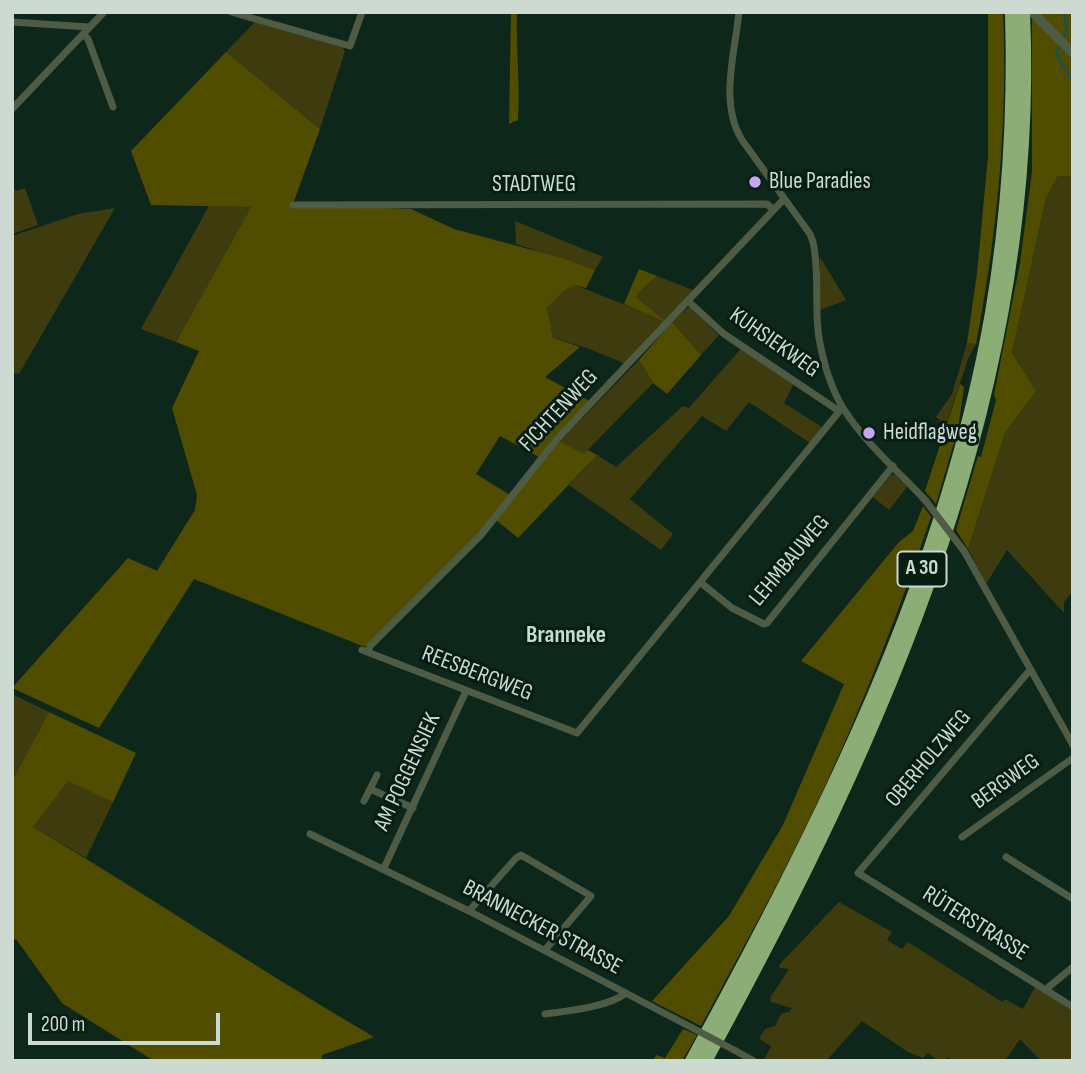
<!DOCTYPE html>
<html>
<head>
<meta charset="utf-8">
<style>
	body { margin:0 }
	#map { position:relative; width:1085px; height:1073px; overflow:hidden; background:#0e271b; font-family:"Sofia Sans Condensed",sans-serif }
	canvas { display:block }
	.frame { position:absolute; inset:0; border:14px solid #ccdad2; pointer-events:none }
	.scale { position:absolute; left:28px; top:1013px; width:192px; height:32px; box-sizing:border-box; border:4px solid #ccdad2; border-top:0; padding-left:9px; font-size:21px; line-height:24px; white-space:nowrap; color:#ccdad2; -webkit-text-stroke:5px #051d12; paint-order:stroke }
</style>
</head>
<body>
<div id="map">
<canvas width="1085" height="1073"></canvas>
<div class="frame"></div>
<div class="scale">200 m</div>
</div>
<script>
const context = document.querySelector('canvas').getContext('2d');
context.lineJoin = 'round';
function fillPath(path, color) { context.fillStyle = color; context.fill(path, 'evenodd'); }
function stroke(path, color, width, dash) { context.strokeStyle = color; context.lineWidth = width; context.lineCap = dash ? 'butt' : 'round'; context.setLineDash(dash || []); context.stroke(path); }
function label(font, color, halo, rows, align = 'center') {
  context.font = font + ' "Sofia Sans Condensed",sans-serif'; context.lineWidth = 6; context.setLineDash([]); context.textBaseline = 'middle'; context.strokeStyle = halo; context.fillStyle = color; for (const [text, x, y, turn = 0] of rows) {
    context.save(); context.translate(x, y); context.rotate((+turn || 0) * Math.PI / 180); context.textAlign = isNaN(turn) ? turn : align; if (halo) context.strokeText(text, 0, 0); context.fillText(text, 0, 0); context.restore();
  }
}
const green = new Path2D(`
	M255,22L341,46L345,51L320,129L226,52Z
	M1058,176H1073V591L1064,602V613L1007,550L986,584L968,549L1005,433L1036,391L1012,353L1046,198Z
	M12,186L16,191L25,188L38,225L12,234Z
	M209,206L251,207L176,342L141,329Z
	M115,208L19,374L12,373V236L78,214Z
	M515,221L603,257L595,270L516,244Z
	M820,257L846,300L820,310Z
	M657,276L693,290L626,364L587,348L553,338L547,308L564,291L575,285L663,320L636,297L641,290Z
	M690,307L719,335L701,355L672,322L687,308Z
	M967,343L976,344L968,359L946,425L936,417L952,394Z
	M744,345L794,383L784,403L822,427L810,443L749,402L726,431L702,416L630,499L673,534L661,550L569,485L597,455L616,467L683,406L689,408Z
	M639,360L653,383L583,455L560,441Z
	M891,475H895L907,487L889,510L873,497Z
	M12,694L49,712L12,781Z
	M68,780L113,802L86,858L33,827Z
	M839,902L892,932L887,940L902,949L908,942L1002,1002L1005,999L1023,1009L1035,987L1073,1011V1061H1041L1020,1039L1005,1061H953L948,1057L945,1061H939L928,1053L923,1058L908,1052L862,1021L826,1061L764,1060L771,1046L759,1039L765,1029L775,1026L781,1014L789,1012L792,1008L771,1002L770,998L789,969L780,968L779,965Z`);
const forest = new Path2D(`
	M511,12H517C516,48 520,84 518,120L509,124Z
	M988,12H1003C1008,123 997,235 976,344L967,343L977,273L988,156Z
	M1032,12H1073V176H1058L1046,198L1012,353L1036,391L1005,433L968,549L956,530L978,456L981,457L996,400L994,395L1020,263L1032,172Z
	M226,52L320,129L293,204L411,209L454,229L562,258L595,270L586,288L575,285L564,291L547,308L553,338L580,347L545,377L589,401L554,437L539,457L500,436L476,474L510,495L479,534L365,647L194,579L99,728L12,688L128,558L157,571L195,510L197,495L172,408L199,351L176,342L251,207L151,205L131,151Z
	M639,269L657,276L641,290L636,297L666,322L624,304Z
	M672,322L701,355L667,394L653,383L639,360Z
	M960,384L964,387L958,429L936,504L925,491Z
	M560,441L583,454L588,450L597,455L518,538L496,520Z
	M923,506L931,517C900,608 866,697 826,784C788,867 744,946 701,1026L652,1001L729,916L783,825L844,684L801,661L899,542L913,531Z
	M49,712L136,753L113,802L68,781L33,827C148,895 259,970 374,1037L322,1055V1061H154L62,1003L16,939L12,941V781Z
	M683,1029L697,1035L682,1061H653L656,1055L665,1058Z`);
const stream = new Path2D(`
	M1064,38L1067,31L1064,12
	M1060,46L1056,54L1073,81`);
const minor = new Path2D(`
	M231,12L350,46L362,12
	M739,12C735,53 719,103 742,140L810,234L813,242C820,273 814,306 819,338C823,361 831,388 843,408C864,442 898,471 925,500
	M12,22L89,27
	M83,34L88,39L113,107
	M12,109L104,12
	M293,205L767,204L773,209
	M689,302L724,334L839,411
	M964,551L1073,745
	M700,582L732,608L764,624L767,623L893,466
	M362,650L577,733L842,408
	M368,652L370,646L481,535L557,439L784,199
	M1030,670L858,873L1073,1007
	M370,789L413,808
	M364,801L377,775
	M310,834L469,911L683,1023
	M962,837L1073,758
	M1006,857L1073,899
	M384,868L466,691
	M469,911L516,858L521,855L591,896L545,950
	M1045,990L1073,967
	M545,1014C567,1011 609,1007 626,993
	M734,1050L754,1061`);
const tertiary = new Path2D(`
	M1032,12L1073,53`);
const motorway = new Path2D(`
	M692,1061C820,826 946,579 992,313C1009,213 1015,113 1012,12
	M705,1061C883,736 1040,391 1023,12`);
const minorBridge = new Path2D(`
	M925,500L964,551
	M683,1023L734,1050`);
const markers = [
	[755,182,7,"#c5a7f1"],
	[869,433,7,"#c5a7f1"]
];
const shields = [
	[922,569,49]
];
const shieldNames = [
	["A 30",922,569]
];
const poiNames = [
	["Blue Paradies",769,182],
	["Heidflagweg",883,433]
];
const streetNames = [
	["STADTWEG",534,185],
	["KUHSIEKWEG",774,343,35],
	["FICHTENWEG",559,411,-47],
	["LEHMBAUWEG",790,561,-50],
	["REESBERGWEG",477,674,21],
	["OBERHOLZWEG",929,759,-50],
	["AM POGGENSIEK",408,772,-65],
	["BERGWEG",1006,782,-36],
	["RÜTERSTRASSE",975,924,32],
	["BRANNECKER STRASSE",542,928,28]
];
const neighbourhoodNames = [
	["Branneke",566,636]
];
fillPath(green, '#3e3c0f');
fillPath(forest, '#514d00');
stroke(stream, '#0b5364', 2);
stroke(minor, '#4e5c46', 7);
stroke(tertiary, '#4e5c46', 9);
stroke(motorway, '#8cae76', 14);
stroke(minorBridge, '#4e5c46', 7);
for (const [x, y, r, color] of markers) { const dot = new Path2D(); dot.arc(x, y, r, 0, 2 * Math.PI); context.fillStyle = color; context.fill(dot); stroke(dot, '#051d12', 2.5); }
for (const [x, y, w] of shields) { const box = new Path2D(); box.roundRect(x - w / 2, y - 17.5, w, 35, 5); context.fillStyle = '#051d12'; context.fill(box); stroke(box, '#ccdad2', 2); }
label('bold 21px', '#ccdad2', null, shieldNames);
label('23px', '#ccdad2', '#051d12', poiNames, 'left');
label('23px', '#ccdad2', '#051d12', streetNames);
label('bold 24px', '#c1dece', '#051d12', neighbourhoodNames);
</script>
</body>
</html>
